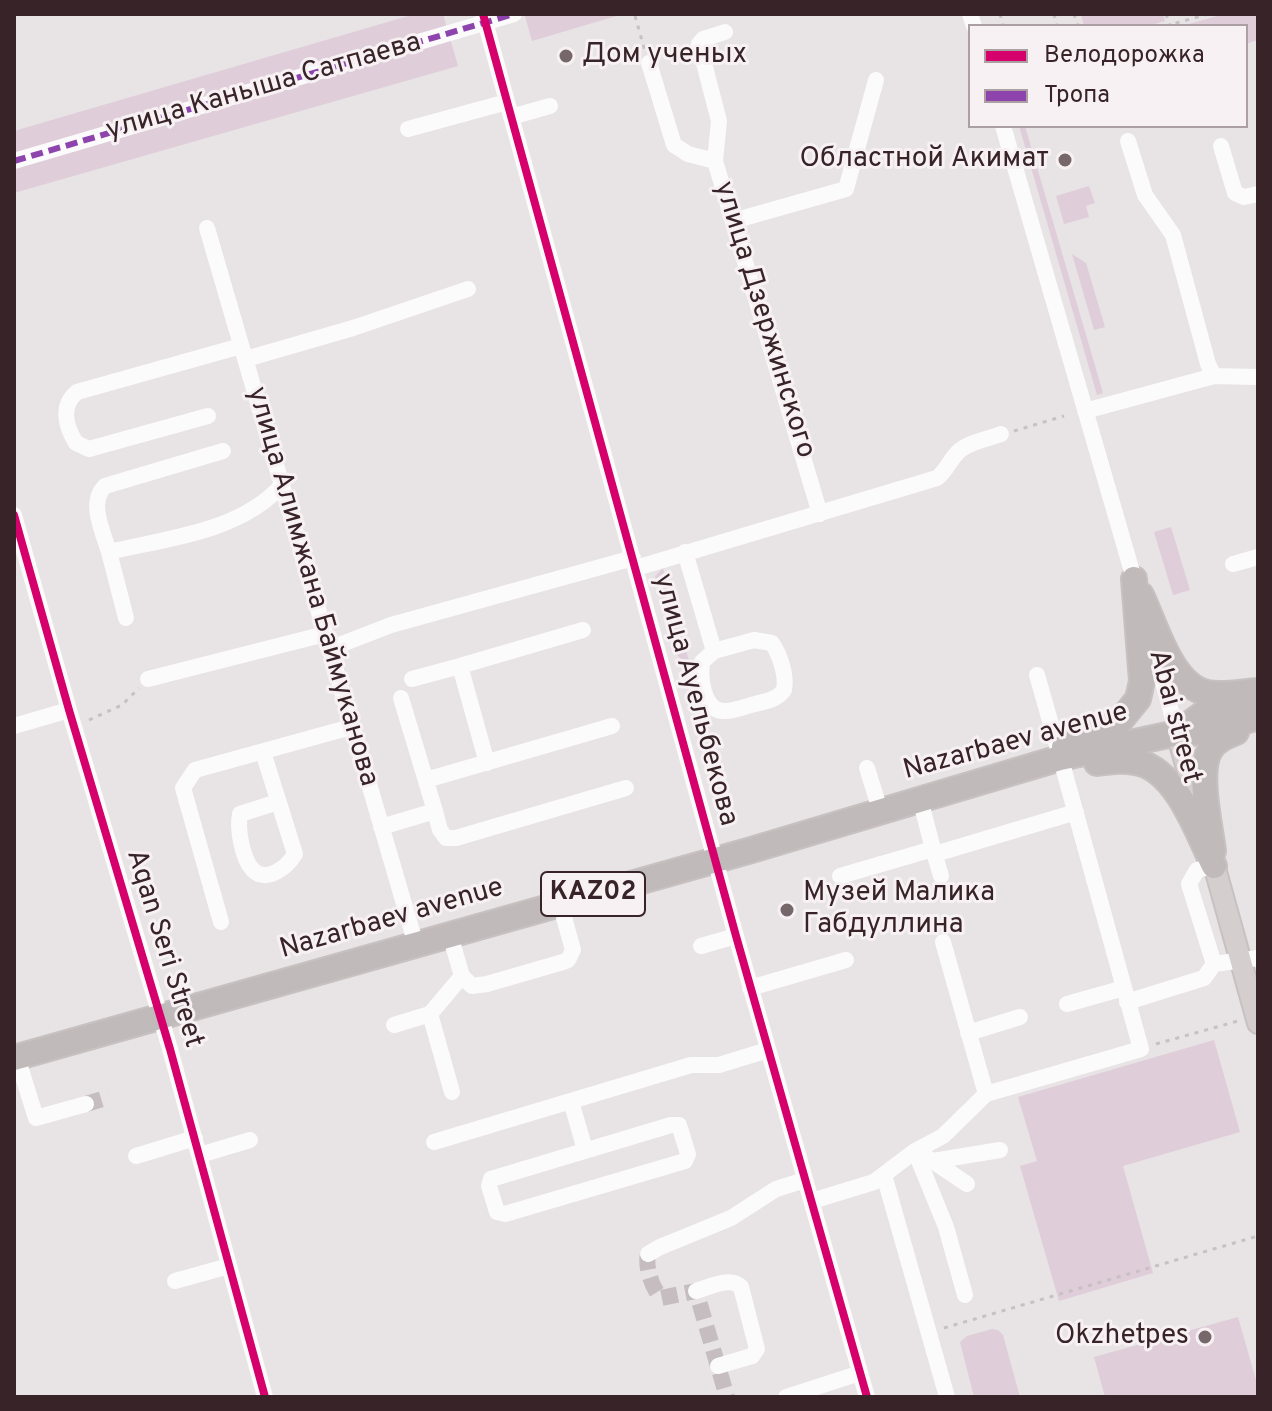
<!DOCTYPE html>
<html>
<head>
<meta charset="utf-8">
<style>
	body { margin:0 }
	#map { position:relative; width:1272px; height:1411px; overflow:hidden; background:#e8e3e5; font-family:Overpass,sans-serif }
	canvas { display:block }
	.frame { position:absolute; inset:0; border:16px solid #382428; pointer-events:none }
	.legend { position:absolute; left:968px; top:24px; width:280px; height:104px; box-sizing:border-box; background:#f7f1f4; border:2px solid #ab9fa2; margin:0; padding:10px 14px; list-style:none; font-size:24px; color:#382428 }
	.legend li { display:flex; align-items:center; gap:16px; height:40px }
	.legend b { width:40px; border:2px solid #ab9fa2 }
</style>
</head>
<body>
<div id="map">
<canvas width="1272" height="1411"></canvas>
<div class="frame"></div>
<ul class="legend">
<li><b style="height:10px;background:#d6006c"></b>Велодорожка</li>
<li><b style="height:10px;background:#8e44ad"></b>Тропа</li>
</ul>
</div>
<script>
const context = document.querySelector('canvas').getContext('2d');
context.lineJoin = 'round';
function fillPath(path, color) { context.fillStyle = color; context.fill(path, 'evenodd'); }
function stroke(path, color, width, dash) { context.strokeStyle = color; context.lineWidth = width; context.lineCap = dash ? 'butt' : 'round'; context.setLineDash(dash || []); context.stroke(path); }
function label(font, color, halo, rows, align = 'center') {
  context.font = font + ' Overpass,sans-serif'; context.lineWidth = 6; context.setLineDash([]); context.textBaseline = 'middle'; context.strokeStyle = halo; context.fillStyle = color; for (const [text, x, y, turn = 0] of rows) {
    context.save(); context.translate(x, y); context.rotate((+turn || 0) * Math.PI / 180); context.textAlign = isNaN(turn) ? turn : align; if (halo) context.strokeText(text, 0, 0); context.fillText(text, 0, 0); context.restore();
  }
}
const green = new Path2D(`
	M415,14H443L458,66L14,193V131Z
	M532,14H623L532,41L525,16Z
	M1081,14H1163L1165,21L1148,26H1084Z
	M1224,14H1258V40L1246,44V26H1182Z
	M1019,126H1025L1103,393L1097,395Z
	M1089,186L1095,203L1086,206L1089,217L1064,224L1056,196Z
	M1072,254L1086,263L1105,327L1094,330Z
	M1171,527L1190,590L1173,595L1154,532Z
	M663,568L691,668L678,656L655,576Z
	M1214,1040L1240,1132L1123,1166L1153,1273L1059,1301L1020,1166L1037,1161L1018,1097Z
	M1238,1317L1258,1387V1397H1105L1094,1357Z
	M992,1329L998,1330L1003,1335L1020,1397H974L960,1342L967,1336Z`);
const minorTunnel = new Path2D(`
	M86,1104L109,1097
	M648,1254C645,1267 652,1288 661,1298L696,1291L727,1397`);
const path = new Path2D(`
	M1000,14L1003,26
	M1054,14L1057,26
	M1074,14L1078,26
	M1166,14L1170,26
	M635,16L645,51
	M1166,26L1208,14
	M1014,431L1064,416
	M89,720L122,705L139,688
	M1156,1044L1238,1021
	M944,1328L1258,1236`);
const minor = new Path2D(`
	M483,14L736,936L867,1397
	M970,14L974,26
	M649,63L674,145L688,154L715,161L820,514
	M511,117L550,106
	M1003,126L1137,589
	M408,129L507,102
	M1128,141L1145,195L1173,235L1208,364L1214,376
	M1221,146L1235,193L1244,197L1258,194
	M14,161L514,14
	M715,161L719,121L699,44L703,39L725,32
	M733,221L846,189L876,80
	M207,228L416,945
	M246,359L353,328L468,289
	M1085,411L1214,376L1258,377
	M208,416L89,449L76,443C66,427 60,406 77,392L241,346
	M223,451L105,486C88,502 103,532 109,552C168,538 240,532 282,485
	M14,515L69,710L170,1049L265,1397
	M109,552L126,618
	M685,552L714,651
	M1233,564L1258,557
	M636,568L937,478C946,471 950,460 958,452C968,442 988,439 1001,434
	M754,640L772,643C780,655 787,676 784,690C777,700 766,701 755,704C746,706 733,712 723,711C703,710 700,678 702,662L714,651Z
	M1152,642L1177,733
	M329,649L391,625L633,558
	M1037,675L1058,749
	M148,679L325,634
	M412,679L460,666
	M401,698L435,811
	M14,726L69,710
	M263,752L295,854C288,866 266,885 252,869C242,857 237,829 240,814L278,802
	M487,763L460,666L583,630
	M867,768L880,810
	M426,780L612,726
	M381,827L435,811L440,830L446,838H456L626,788
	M933,849L941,876
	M935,854L1076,812
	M840,876L933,849L920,799
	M221,922L183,788L195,770L351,727
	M450,935L462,976L472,986L487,984L563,962L568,960L573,950L560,903
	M701,946L736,936
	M1214,964L1189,884L1197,870L1214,866
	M750,988L846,960
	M1127,1002L1204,978L1214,964L1258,958
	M1067,1004L1124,988
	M430,1014L452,1092
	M394,1025L430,1014L462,976
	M968,1033L1020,1017
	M17,1057L36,1118L86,1104
	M986,1094L1141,1049L1063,767
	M571,1101L585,1150
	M671,1125H679L688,1154L685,1161L505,1214L497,1212L489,1186L491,1179Z
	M434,1142L691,1065H719L768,1050
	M200,1155L250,1140
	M136,1156L195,1138
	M933,1161L967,1184
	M884,1175L947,1397
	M812,1201L874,1182L915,1151L943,1136L986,1094L943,942
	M648,1254L660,1247L731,1218L776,1189L805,1180
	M175,1281L229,1266
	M696,1291C710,1287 730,1276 741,1287L757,1349L752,1356L718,1366
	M965,1295L946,1227L915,1151L933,1161L1000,1150
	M786,1397L860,1373`);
const major = new Path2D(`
	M1177,733L1199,811
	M1211,854L1258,1023`);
const highway = new Path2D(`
	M1141,595C1156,626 1171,685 1207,693C1223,696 1242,692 1258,691
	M1177,733L1203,714L1247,703
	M1064,747L1120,721L1138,699L1142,681L1134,579
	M1097,763C1111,761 1126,759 1140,763C1178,773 1198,834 1214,866
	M1213,851C1210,826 1197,772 1210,750C1216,740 1226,736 1236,732
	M14,1058L748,851L1060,758L1177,733L1208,732L1258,717`);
const quiet = new Path2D(`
	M14,161L514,14`);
const cycleway = new Path2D(`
	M483,14L736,936L867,1397
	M14,515L69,710L170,1049L265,1397`);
const markers = [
	[566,56,8,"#76676a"],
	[1065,160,8,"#76676a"],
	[787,910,8,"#76676a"],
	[1205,1337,8,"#76676a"]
];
const shields = [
	[593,894,104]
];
const shieldNames = [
	["KАZ02",593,894]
];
const poiNames = [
	["Дом ученых",582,56],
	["Областной Акимат",1049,160,"right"],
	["Музей Малика",803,894],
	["Габдуллина",803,926],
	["Okzhetpes",1189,1337,"right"]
];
const streetNames = [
	["улица Каныша Сатпаева",264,88,-16],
	["улица Дзержинского",763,320,73],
	["улица Алимжана Баймуканова",311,587,74],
	["улица Ауельбекова",694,700,75],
	["Abai street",1173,717,75],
	["Nazarbaev avenue",1016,743,-15],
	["Nazarbaev avenue",392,920,-16],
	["Aqan Seri Street",163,949,73]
];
fillPath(green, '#dfced9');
stroke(minorTunnel, '#c5bdbf', 16, [16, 8]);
stroke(major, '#c8c1c2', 24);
stroke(highway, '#c8c1c2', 28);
stroke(path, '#c8c0c3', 3, [4, 6]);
stroke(minor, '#fcfbfb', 16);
stroke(major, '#d4cecf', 20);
stroke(highway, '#c1babb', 24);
stroke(quiet, '#8e44ad', 6, [12, 6]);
stroke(cycleway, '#d6006c', 8);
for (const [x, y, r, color] of markers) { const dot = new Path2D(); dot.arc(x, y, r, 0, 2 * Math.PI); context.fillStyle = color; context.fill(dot); stroke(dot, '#f7f1f4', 3); }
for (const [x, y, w] of shields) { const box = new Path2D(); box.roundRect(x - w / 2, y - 22, w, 44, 6); context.fillStyle = '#f7f1f4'; context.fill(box); stroke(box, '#382428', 2); }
label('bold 26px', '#382428', null, shieldNames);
label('28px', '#382428', '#f7f1f4', poiNames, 'left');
label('28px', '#382428', '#f7f1f4', streetNames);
</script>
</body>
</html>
